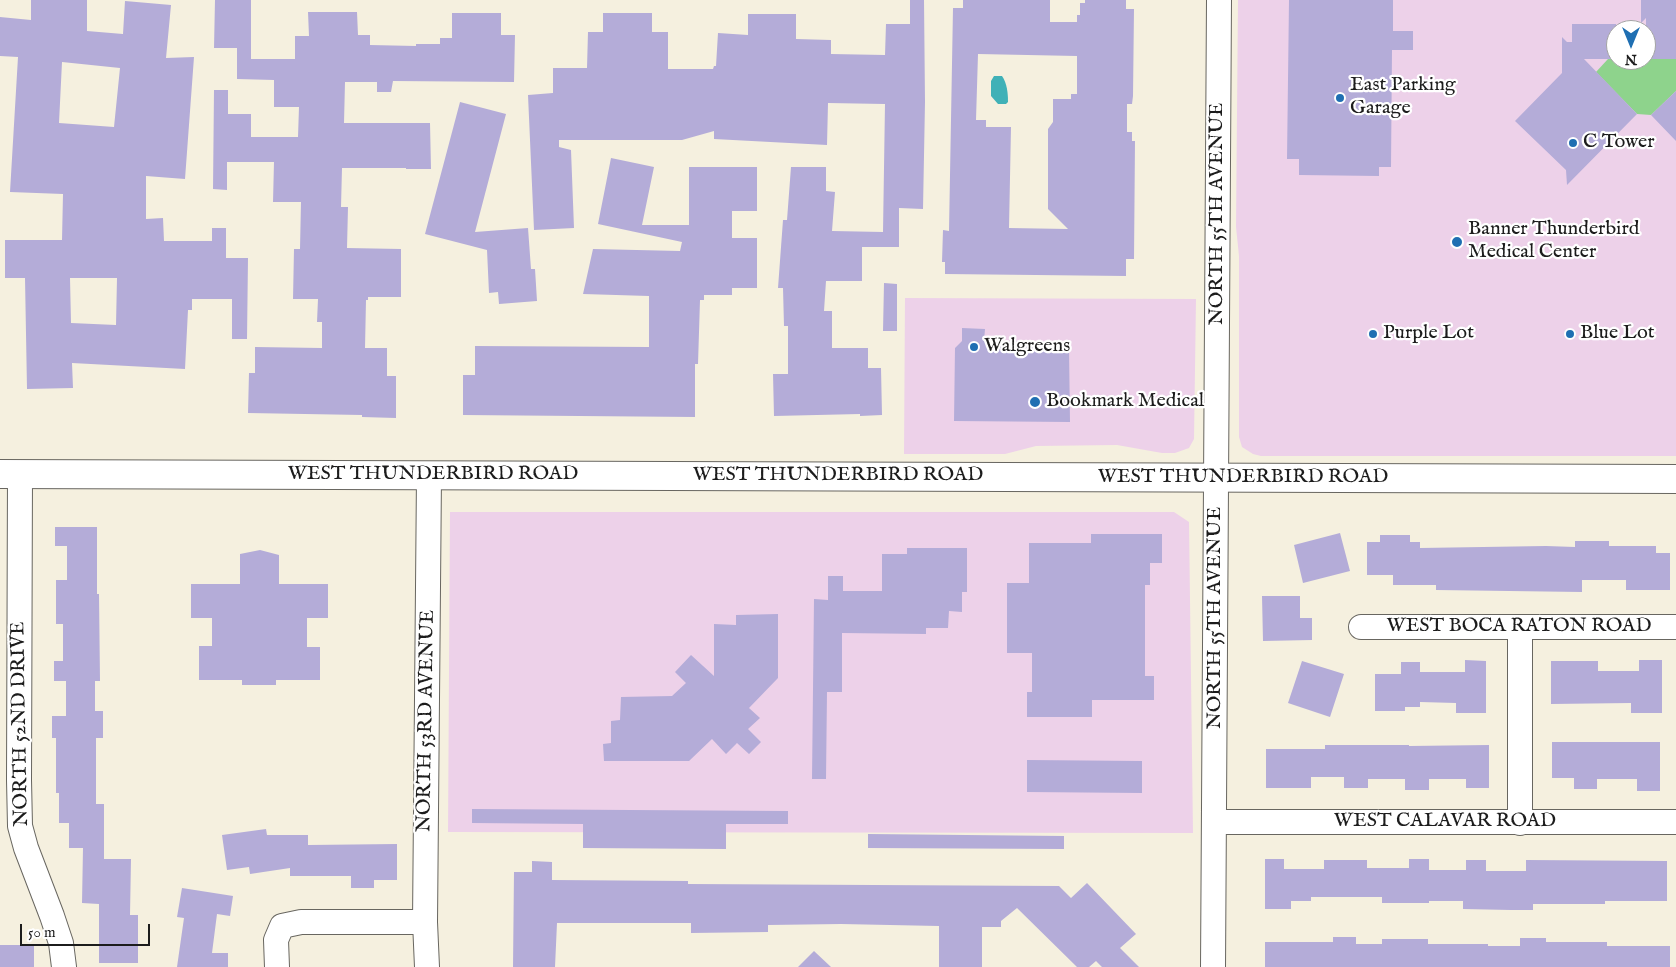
<!DOCTYPE html>
<html>
<head>
<meta charset="utf-8">
<style>
	body { margin:0 }
	#map { position:relative; width:1676px; height:967px; overflow:hidden; background:#f5f0df; font-family:"IM FELL English",serif }
	canvas { display:block }
	.north { position:absolute; left:1606px; top:20px; width:50px; height:50px; box-sizing:border-box; background:#fff; border:1px solid #a4a4a4; border-radius:50%; rotate:180deg; font-size:14px; font-weight:700; line-height:20px; text-align:center; color:#1c1c1c }
	.north::after { content:''; display:block; margin:auto; width:18px; height:22px; background:#1f6fb2; clip-path:polygon(50% 0,100% 100%,50% 72%,0 100%) }
	.scale { position:absolute; left:20px; top:924px; width:130px; height:22px; box-sizing:border-box; border:2px solid #1c1c1c; border-top:0; padding-left:6px; font-size:15px; line-height:18px; white-space:nowrap; color:#1c1c1c; -webkit-text-stroke:4px #fff; paint-order:stroke }
</style>
</head>
<body>
<div id="map">
<canvas width="1676" height="967"></canvas>
<div class="north">N</div>
<div class="scale">50 m</div>
</div>
<script>
const context = document.querySelector('canvas').getContext('2d');
context.lineJoin = 'round';
function fillPath(path, color) { context.fillStyle = color; context.fill(path, 'evenodd'); }
function stroke(path, color, width, dash) { context.strokeStyle = color; context.lineWidth = width; context.lineCap = dash ? 'butt' : 'round'; context.setLineDash(dash || []); context.stroke(path); }
function label(font, color, halo, rows, align = 'center') {
  context.font = font + ' "IM FELL English",serif'; context.lineWidth = 4.5; context.setLineDash([]); context.textBaseline = 'middle'; context.strokeStyle = halo; context.fillStyle = color; for (const [text, x, y, turn = 0] of rows) {
    context.save(); context.translate(x, y); context.rotate((+turn || 0) * Math.PI / 180); context.textAlign = isNaN(turn) ? turn : align; if (halo) context.strokeText(text, 0, 0); context.fillText(text, 0, 0); context.restore();
  }
}
const built = new Path2D(`
	M1238,0H1676V456H1261L1253,454L1242,447L1239,437V256L1236,227ZM1616,30H1646V60H1616Z
	M905,298L1196,299L1194,439L1189,448L1175,453H1162L1117,445L1036,446L1005,454H904Z
	M450,512H1174L1189,522L1193,833L448,832Z`);
const green = new Path2D(`
	M1608,59H1676V91L1651,115L1637,114L1596,72Z`);
const water = new Path2D(`
	M994,76H1002C1007,83 1008,93 1008,102L1006,104H998L991,96V81Z`);
const building = new Path2D(`
	M31,0H87V31L123,34L125,1L171,5L166,58L194,57L185,179L146,176V219L163,218L164,241H212V228H226V258H248L247,339H232V299H192V310H188L185,369L72,363L73,388L27,389L25,278H5V240H62L63,194L10,192L18,57L0,56V17L31,20ZM62,62L120,68L114,127L59,123ZM70,278H117L116,325L71,323Z
	M215,0H251V59H295V36H309L308,12H357L358,35H370V45L416,46V44H440V38H452V13H501V35H515L514,82L393,81L391,92H377V82H345L344,123H430L431,169H406V168H342L341,207H348L347,248L401,249V297H368V300H366L365,348H387V376H396V418L362,417V415L248,413L249,373H255V347L322,348V322H317L318,299H293L294,249H300L301,202H273L274,162H227V190L213,189L214,90H228V114H251V137H298L299,107H274V80L237,79V48H214Z
	M910,0H924L925,102L923,209L899,208V247H862V281H826L824,311H832V348H868V368H881L882,415L860,416V414L774,416L773,374H788V326H784L783,288H778L783,220H787L791,167H826V191L835,192L832,231L883,232L885,104L828,103L827,145L714,139V131L682,140H559V147L571,150L574,228L534,230L528,95L553,93V68H587L588,32H603V13H652V32H668V69H713L714,66H716L718,33L748,35V14H796V39L831,40V54L885,55L886,24H910Z
	M963,0H1050V22H1077V15H1080V3H1085V0H1126V9H1134L1133,96L1132,104H1127V132H1132V141H1135L1134,259H1126V276L945,274V262H942L943,230L949,231L953,8H963ZM978,54L1077,56V94H1071V99H1053V122L1048,129V209L1068,229L1009,228L1011,127H986V120H976Z
	M1289,0H1393V31H1413V50H1392L1391,167H1379V176L1299,175V159H1287Z
	M1641,0H1676V59H1646V18L1641,23Z
	M1572,24H1616V59H1584L1637,114L1567,185L1566,170L1515,121L1562,73V37L1567,42H1572Z
	M1676,91V141L1651,115Z
	M460,102L506,114L475,232L528,228L531,269H535L537,301L499,304L498,292L489,293L487,250L425,234Z
	M611,158L654,167L642,225H689V167H757V211H732V238H757V288H732V295H704V300H700L698,364H695V417L463,415V375H475V346L649,347V296L583,294L593,249L680,251L682,242L598,224Z
	M884,283L897,284V331H883Z
	M962,328L985,329L984,341H1060V348H1069L1070,422L954,421L955,348L962,341Z
	M55,527H97V594H99L100,681H95V711H103V738H96V804H104V859H131L130,915H138V963H99V904L82,903L83,848H69V823H59V793H56V738H52V716H66V681H54V661H63V624H56V580H67V546H55Z
	M1340,533L1350,571L1303,583L1294,545Z
	M1091,534H1162V563H1150V585H1145V676H1154V700H1092V717H1027V692H1032V653H1007V583H1029V543H1091Z
	M1380,535H1410V542H1420V548L1546,546L1575,547V541H1609V546H1656V553H1670V590H1626V580H1582V592L1436,590V585H1393V575H1367V542H1380Z
	M907,548H967V592H962V612L949,611L948,628H926V634L842,633V692H827L826,779H812L814,599L828,600V576H843V591H882V554H907Z
	M260,550L279,555V584H328V618H307V647H320V680H276V685H242V680H199V646H212V618H191V584H240V554Z
	M1262,596H1300V618H1312V640L1263,641Z
	M778,614V678L749,708L760,718L748,729L761,742L749,754L737,743L726,754L712,739L689,761H604L603,744L611,743V721L620,720L621,697L672,696L686,683L675,672L691,655L714,676V624L736,625V615Z
	M1465,660L1486,661V713H1456V703L1420,702V707H1405V711H1375V674H1401V662H1420V672H1465Z
	M1639,660H1662V713H1631V703L1551,704V661H1598V671H1639Z
	M1302,661L1344,674L1330,717L1288,703Z
	M1552,742H1660V791H1637V779H1597V789H1574V778H1552Z
	M1325,745H1409V746L1489,745V788H1466V779H1429V790H1405V779H1368V788H1344V777H1311V788H1266V749H1325Z
	M1027,760L1142,761V793L1027,792Z
	M472,809L788,811V824H726V849L583,848V824L472,823Z
	M266,829L267,835H308V845L397,844V880H374V888H351V876H290V868L250,874L249,867L227,870L222,835Z
	M868,834L1064,836V849L868,848Z
	M1265,859H1284V869H1324V860H1367V868H1409V859H1429V870H1466V860H1486V871H1526V860L1667,861V901H1605V904H1533V910H1511L1463,909V901H1429V903H1382V897H1311V901H1291V909H1265Z
	M532,861L552,862V880L688,881V884L1059,886L1071,898L1087,883L1136,934L1120,948L1139,967H1102L1096,961L1089,967H1077L1017,908L1001,921V927H982V967H939V926L841,924L768,925V932L691,933V923H557L555,967H513L514,872H532Z
	M182,888L233,896L230,916L217,914L212,953H228V967H177L184,918L177,917Z
	M1333,937H1356V944H1382V939H1428V944H1488V946H1520V938H1546V942H1607V946H1670V967H1265V942H1333Z
	M0,945H34V967H0Z
	M814,951L831,967H798Z`);
const minor = new Path2D(`
	M20,474L19,780L20,826L26,848L52,916L61,943L64,967
	M1361,627H1676
	M1214,822H1676
	M1520,823V627
	M277,967L276,940L282,926L301,922H425
	M427,967L425,922L429,475
	M1213,967L1219,0`);
const major = new Path2D(`
	M0,474L1676,479`);
const markers = [
	[1340,98,5,"#1f6fb2"],
	[1573,143,5,"#1f6fb2"],
	[1457,242,6,"#1f6fb2"],
	[1373,334,5,"#1f6fb2"],
	[1570,334,5,"#1f6fb2"],
	[974,347,5,"#1f6fb2"],
	[1035,402,6,"#1f6fb2"]
];
const poiNames = [
	["East Parking",1350,86],
	["Garage",1350,109],
	["C Tower",1583,143],
	["Banner Thunderbird",1468,230],
	["Medical Center",1468,253],
	["Purple Lot",1383,334],
	["Blue Lot",1580,334],
	["Walgreens",984,347],
	["Bookmark Medical",1046,402]
];
const streetNames = [
	["NORTH 55TH AVENUE",1218,214,-90],
	["WEST THUNDERBIRD ROAD",433,475],
	["WEST THUNDERBIRD ROAD",838,476],
	["WEST THUNDERBIRD ROAD",1243,478],
	["NORTH 55TH AVENUE",1216,618,-90],
	["WEST BOCA RATON ROAD",1519,627],
	["NORTH 53RD AVENUE",427,721,-89],
	["NORTH 52ND DRIVE",21,724,-91],
	["WEST CALAVAR ROAD",1445,822]
];
fillPath(built, '#edd1e9');
fillPath(green, '#8ed38c');
fillPath(water, '#40b1b7');
fillPath(building, '#b4acd8');
stroke(minor, '#686660', 26);
stroke(major, '#686660', 30);
stroke(minor, '#fff', 24);
stroke(major, '#fff', 28);
for (const [x, y, r, color] of markers) { const dot = new Path2D(); dot.arc(x, y, r, 0, 2 * Math.PI); context.fillStyle = color; context.fill(dot); stroke(dot, '#fff', 2); }
label('20px', '#1c1c1c', '#fff', poiNames, 'left');
label('20px', '#1c1c1c', '#fff', streetNames);
</script>
</body>
</html>
